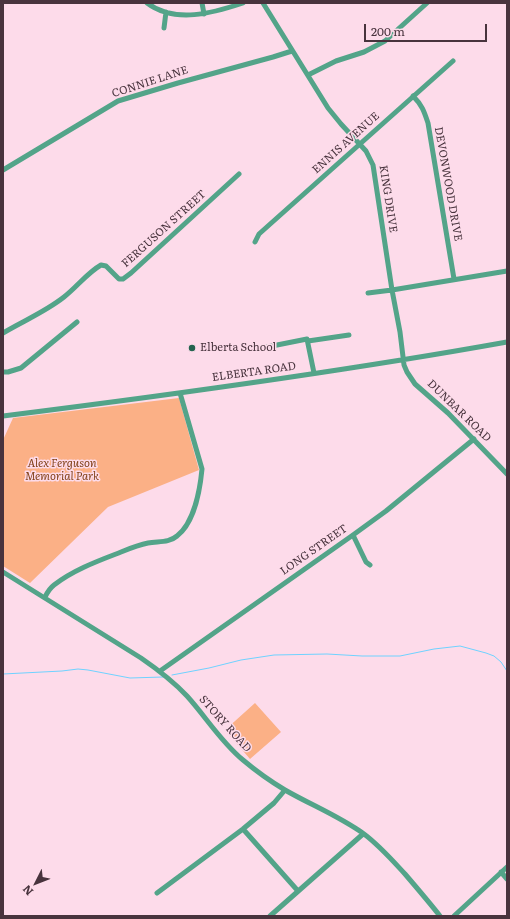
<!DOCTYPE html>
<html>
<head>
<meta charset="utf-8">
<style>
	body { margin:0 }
	#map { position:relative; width:510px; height:919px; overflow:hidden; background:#fddbea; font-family:Literata,serif }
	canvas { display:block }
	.frame { position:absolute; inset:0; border:4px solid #48333d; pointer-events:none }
	.north { position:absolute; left:16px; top:863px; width:40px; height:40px; -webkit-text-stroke:3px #fddbea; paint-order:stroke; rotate:228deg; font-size:11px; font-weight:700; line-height:16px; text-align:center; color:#48333d }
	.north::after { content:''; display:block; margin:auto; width:14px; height:18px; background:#48333d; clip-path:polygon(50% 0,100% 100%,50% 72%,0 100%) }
	.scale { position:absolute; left:364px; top:24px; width:123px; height:18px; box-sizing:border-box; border:2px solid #48333d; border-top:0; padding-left:5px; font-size:12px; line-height:14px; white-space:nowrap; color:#48333d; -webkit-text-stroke:3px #fddbea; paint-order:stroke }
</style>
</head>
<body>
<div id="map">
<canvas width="510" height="919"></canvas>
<div class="frame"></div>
<div class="north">N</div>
<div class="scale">200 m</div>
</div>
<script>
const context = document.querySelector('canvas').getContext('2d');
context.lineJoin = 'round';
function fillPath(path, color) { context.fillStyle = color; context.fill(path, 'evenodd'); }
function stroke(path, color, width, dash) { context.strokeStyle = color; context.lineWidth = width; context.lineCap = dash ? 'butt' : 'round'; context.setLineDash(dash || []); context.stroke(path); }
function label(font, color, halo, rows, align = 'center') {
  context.font = font + ' Literata,serif'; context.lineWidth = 3; context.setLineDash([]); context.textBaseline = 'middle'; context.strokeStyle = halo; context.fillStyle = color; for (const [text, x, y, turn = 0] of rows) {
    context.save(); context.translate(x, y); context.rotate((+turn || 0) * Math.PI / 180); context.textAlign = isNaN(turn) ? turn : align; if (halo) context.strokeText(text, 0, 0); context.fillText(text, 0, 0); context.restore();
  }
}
const green = new Path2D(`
	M179,398L199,470L108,507L30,583L3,566V440L13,418Z
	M255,703L281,732L250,759L225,730Z`);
const stream = new Path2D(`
	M3,674L62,671L78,669L88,670L130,678L163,677
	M172,675L209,668L241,660L274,655L327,654L362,656H400L434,649L460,646L486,653L494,656L501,662L507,671`);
const minor = new Path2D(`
	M147,3C175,24 213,13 243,3
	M202,3L204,14
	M263,3L328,108L341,124L366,151L373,165L392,290L400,332L404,365L407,372L415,384L448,413L507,474
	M164,28L166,12
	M308,75L336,61L364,52L385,41L427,3
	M413,96C422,105 424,111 428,123L454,279
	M3,170L118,101L178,83L273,57L292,51
	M255,242L259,234L453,61
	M368,293L392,290L507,271
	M3,333C23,321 45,312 64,297C77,287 87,273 101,265L106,266L119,279H123L131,273L239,174
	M308,341L349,335
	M267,347L307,339L314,373
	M3,372H8L21,368L77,322
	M3,416C171,395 340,372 507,342
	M353,535L366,562L370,565
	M3,572L141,658C157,669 173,681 187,696C206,717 221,742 243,760C256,771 270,781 285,790C311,805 339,816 364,834C380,846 392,860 405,874C417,888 429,902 440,916
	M45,597C47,593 50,588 54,585C72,571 95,562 116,554C126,550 137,545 148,543C158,541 169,543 177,536C194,523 200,490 202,469L180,393
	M160,671L353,535L386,511L474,439
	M243,829L298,891
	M501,872L507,879
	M157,893L243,829L274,803L285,790
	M270,916L363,834
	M454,916L507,867`);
const markers = [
	[192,348,4,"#24634f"]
];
const streetNames = [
	["CONNIE LANE",150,82,-18],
	["ENNIS AVENUE",346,143,-42],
	["DEVONWOOD DRIVE",448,184,80],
	["KING DRIVE",388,199,81],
	["FERGUSON STREET",164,229,-42],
	["ELBERTA ROAD",254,372,-8],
	["DUNBAR ROAD",459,411,44],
	["LONG STREET",314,550,-35],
	["STORY ROAD",225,724,48]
];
const poiNames = [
	["Elberta School",200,348]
];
const parkNames = [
	["Alex Ferguson",62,464],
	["Memorial Park",62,477]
];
fillPath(green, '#fbb086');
stroke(stream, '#6ed2ff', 1);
stroke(minor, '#53a489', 5);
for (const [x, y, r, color] of markers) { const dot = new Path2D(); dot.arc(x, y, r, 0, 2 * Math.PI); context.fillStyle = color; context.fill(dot); stroke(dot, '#fddbea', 1.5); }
label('11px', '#48333d', '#fddbea', streetNames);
label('11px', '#48333d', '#fddbea', poiNames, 'left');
label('italic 11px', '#83431b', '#fddbea', parkNames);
</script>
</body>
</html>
